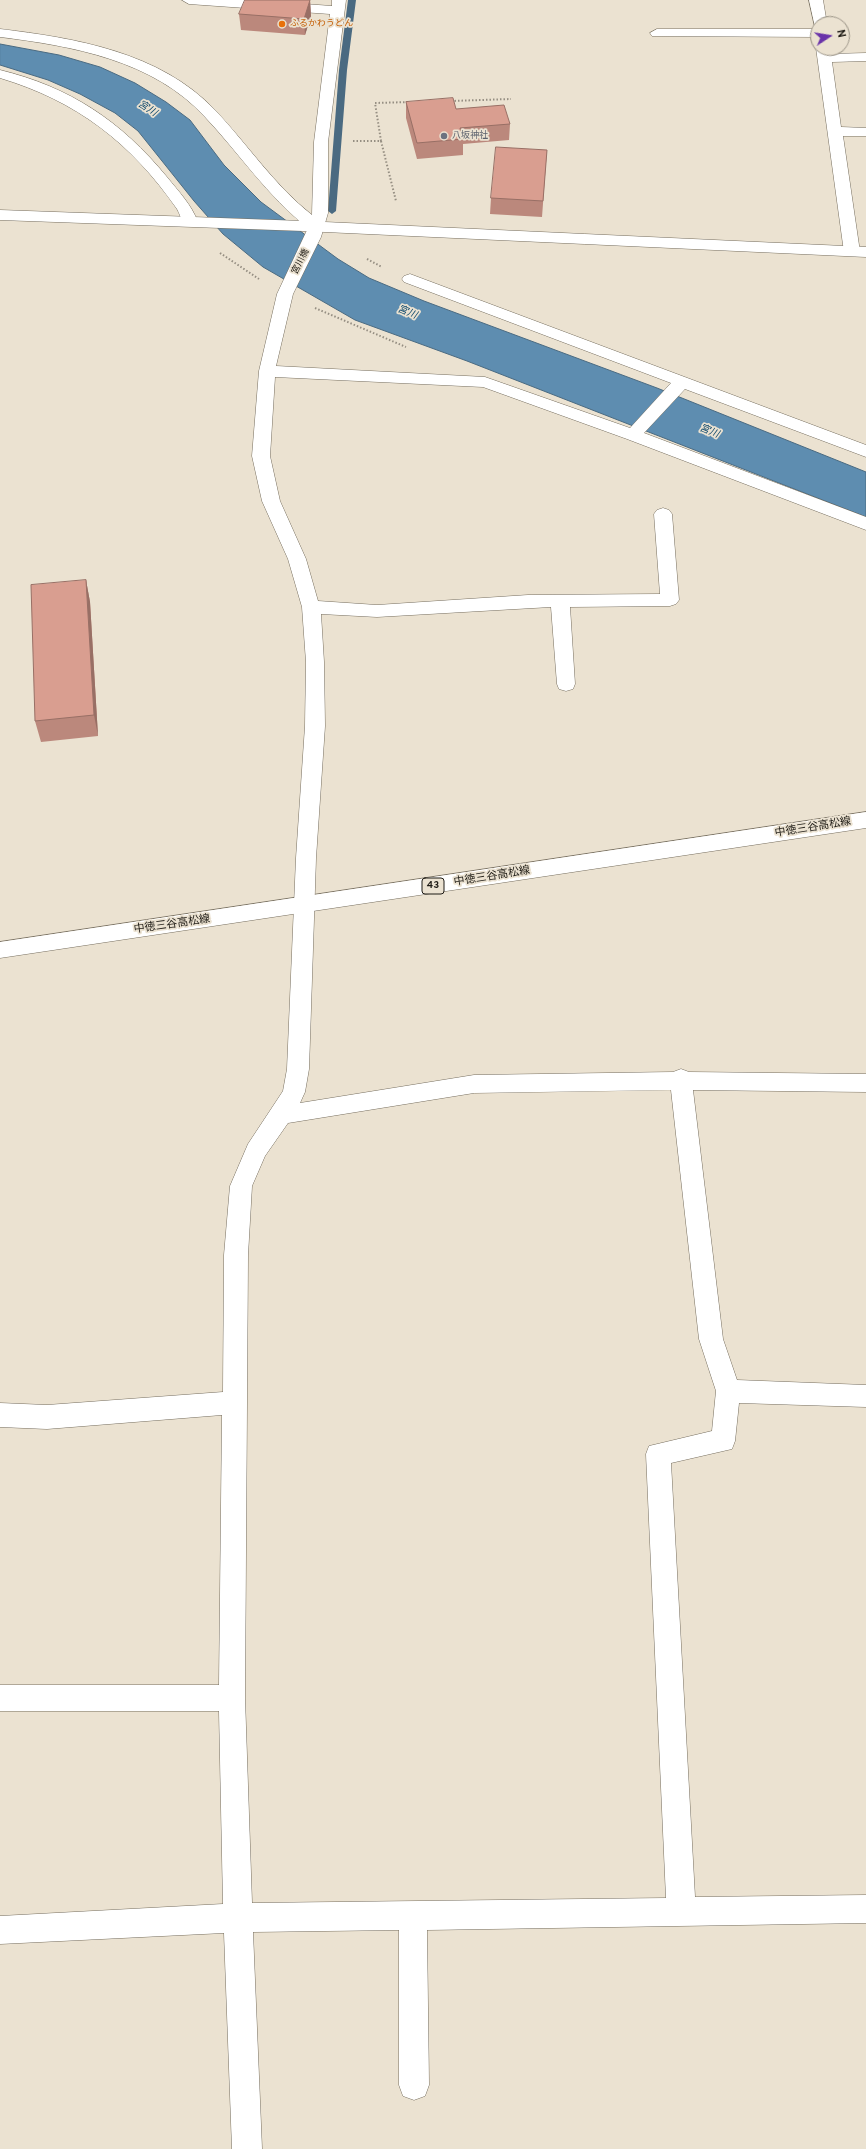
<!DOCTYPE html>
<html>
<head>
<meta charset="utf-8">
<style>
	body { margin:0 }
	#map { position:relative; width:866px; height:2149px; overflow:hidden; background:#ebe2d1; font-family:Overpass,sans-serif }
	canvas { display:block }
	.north { position:absolute; left:810px; top:16px; width:40px; height:40px; box-sizing:border-box; background:#ebe2d1; border:1px solid #999285; border-radius:50%; rotate:78deg; font-size:11px; font-weight:700; line-height:16px; text-align:center; color:#1d1a14 }
	.north::after { content:''; display:block; margin:auto; width:14px; height:18px; background:#6a33a9; clip-path:polygon(50% 0,100% 100%,50% 72%,0 100%) }
</style>
</head>
<body>
<div id="map">
<canvas width="866" height="2149"></canvas>
<div class="north">N</div>
</div>
<script>
const context = document.querySelector('canvas').getContext('2d');
context.lineJoin = 'round';
function fillPath(path, color) { context.fillStyle = color; context.fill(path, 'evenodd'); }
function stroke(path, color, width, dash) { context.strokeStyle = color; context.lineWidth = width; context.lineCap = dash ? 'butt' : 'round'; context.setLineDash(dash || []); context.stroke(path); }
function label(font, color, halo, rows, align = 'center') {
  context.font = font + ' Overpass,"Noto Sans JP",sans-serif'; context.lineWidth = 3.5; context.setLineDash([]); context.textBaseline = 'middle'; context.strokeStyle = halo; context.fillStyle = color; for (const [text, x, y, turn = 0] of rows) {
    context.save(); context.translate(x, y); context.rotate((+turn || 0) * Math.PI / 180); context.textAlign = isNaN(turn) ? turn : align; if (halo) context.strokeText(text, 0, 0); context.fillText(text, 0, 0); context.restore();
  }
}
const water = new Path2D(`
	M0,44L59,55L100,67L135,83L166,102L190,120L224,165L261,202L338,259L369,278L424,301L657,388L866,472V517L467,361L355,320L263,267L223,234L194,201L138,131L115,113L80,94L48,80L0,65Z`);
const stream = new Path2D(`
	M348,0H356L347,70L336,211L332,214L328,211L339,70Z`);
const path = new Path2D(`
	M451,101L511,99
	M353,141H381L396,201
	M381,141L375,103L410,102
	M220,253L259,279
	M367,259L382,267
	M315,308L406,347`);
const minor = new Path2D(`
	M182,0H249L332,6V0H346L328,142V213L321,237L293,294L276,366L485,377L630,428L671,383L404,282L402,279L404,276L410,274L866,445V457L685,389L644,433L866,517V530L627,439L483,387L275,377L270,456L280,501L306,559L318,601L377,605L528,595L660,594L654,514L657,510L663,508L669,510L672,514L679,600L676,604L670,606L570,607L575,684L573,689L566,691L559,689L557,684L551,607L377,617L321,614L324,662L325,726L316,858L309,1069L305,1092L300,1103L474,1075L673,1072L681,1069L689,1072L866,1074V1092L693,1090L723,1339L737,1380L866,1385V1407L739,1403L735,1441L732,1449L671,1463L695,1897L866,1895V1923L427,1930L429,2085L425,2096L414,2100L403,2096L399,2085V1930L253,1932L262,2149H232L224,1933L0,1944V1916L223,1904L219,1711H0V1685H219L222,1415L47,1429L0,1427V1403L47,1405L223,1392L224,1255L230,1186L248,1144L283,1091L287,1069L296,858L305,726L306,662L302,607L288,559L262,501L252,456L259,371L277,294L308,228C267,196 240,154 205,117C153,60 72,46 0,37V29C75,38 160,52 215,110C248,145 274,185 312,215L314,142L330,14L189,4ZM671,1090L699,1339L716,1391L712,1431L649,1446L646,1454L666,1898L252,1903L245,1698L248,1255L252,1186L265,1156L288,1123L474,1093Z
	M809,0H823L827,24H818V28L815,27Z
	M657,29H818V37L652,36L650,33Z
	M818,45V48H830L831,54L866,53V61L832,62L841,127L866,128V136H843L860,252L857,255H847L844,252L816,48Z
	M0,70C70,87 121,121 167,177C179,192 191,204 198,222L195,225H185C181,220 180,214 177,209C131,143 77,101 0,78Z`);
const tertiary = new Path2D(`
	M0,210L303,221L866,247V257L303,231L0,220Z`);
const primary = new Path2D(`
	M866,812V828L0,958V942Z`);
const wall = new Path2D(`
	M310,0L311,16L305,35L241,30L239,14Z
	M406,102L456,109L510,124L509,140L463,144V155L417,159L406,118Z
	M547,150L542,217L490,214L491,198Z
	M86,580L90,602L98,736L41,742L35,721Z`);
const shadedWall = new Path2D(`
	M310,0L311,16L305,35L304,19Z
	M86,580L90,602L98,736L94,715Z`);
const building = new Path2D(`
	M245,0H310L304,19L239,14Z
	M453,98L456,109L504,105L510,124L460,128L463,139L417,143L406,102Z
	M496,147L547,150L543,201L491,198Z
	M86,580L94,715L35,721L31,585Z`);
const markers = [
	[282,24,4,"#e8710a"],
	[444,136,4,"#6b7280"]
];
const farFoodnames = [
	["ふるかわうどん",290,24]
];
const farWorshipnames = [
	["八坂神社",452,136]
];
const farStreetnames = [
	["宮川橋",301,262,-63]
];
const farWaternames = [
	["宮川",147,109,33],
	["宮川",407,313,22],
	["宮川",709,432,22]
];
const shields = [
	[433,886,22]
];
const shieldNames = [
	["43",433,886]
];
const streetNames = [
	["中徳三谷高松線",813,828,-9],
	["中徳三谷高松線",492,877,-9],
	["中徳三谷高松線",172,925,-8]
];
fillPath(water, '#5e8db0');
stroke(water, '#4a6a81', 1);
fillPath(stream, '#4a6a81');
stroke(minor, '#766e5f', 1);
stroke(tertiary, '#766e5f', 1);
stroke(primary, '#766e5f', 1);
stroke(path, '#958e82', 2, [1.5, 2]);
fillPath(minor, '#fff');
fillPath(tertiary, '#fff');
fillPath(primary, '#fff');
fillPath(wall, '#bb887c');
fillPath(shadedWall, '#986f65');
fillPath(building, '#d99e90');
stroke(building, '#986f65', 1);
for (const [x, y, r, color] of markers) { const dot = new Path2D(); dot.arc(x, y, r, 0, 2 * Math.PI); context.fillStyle = color; context.fill(dot); stroke(dot, '#ebe2d1', 1.5); }
label('9px', '#c56008', '#ebe2d1', farFoodnames, 'left');
label('9px', '#5b616d', '#ebe2d1', farWorshipnames, 'left');
label('9px', '#1d1a14', '#ebe2d1', farStreetnames);
label('italic 10px', '#0c476b', '#ebe2d1', farWaternames);
for (const [x, y, w] of shields) { const box = new Path2D(); box.roundRect(x - w / 2, y - 8, w, 16, 3); context.fillStyle = '#ebe2d1'; context.fill(box); stroke(box, '#1d1a14', 1); }
label('bold 10px', '#1d1a14', null, shieldNames);
label('11px', '#1d1a14', '#ebe2d1', streetNames);
</script>
</body>
</html>
